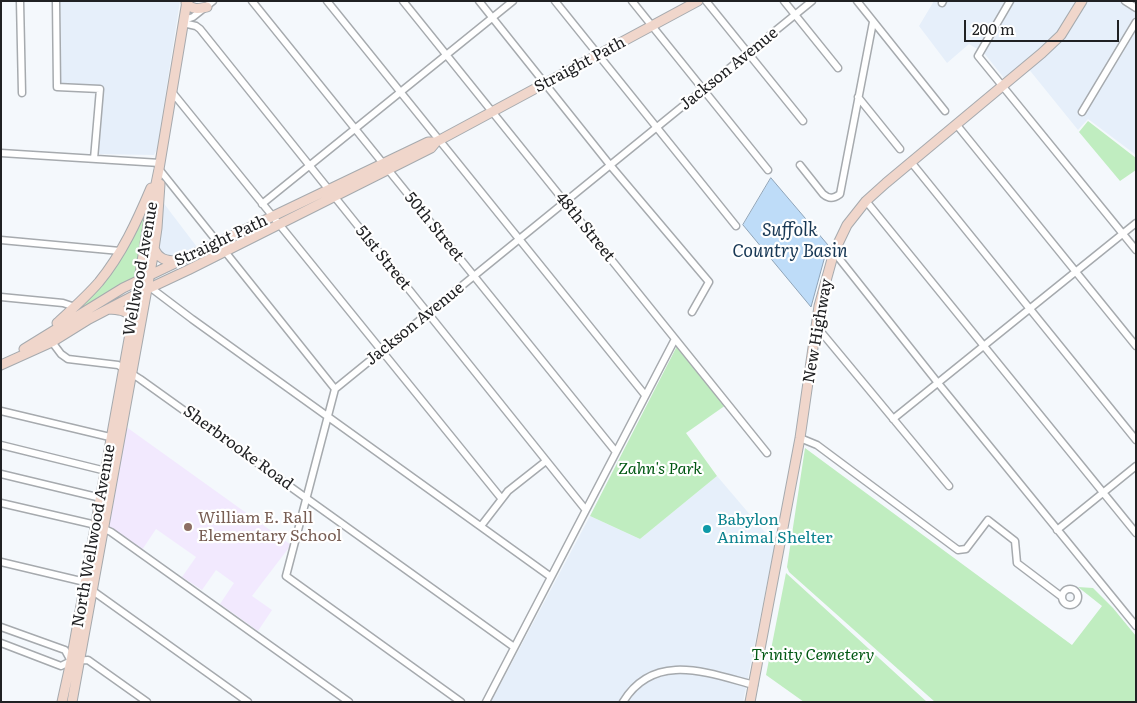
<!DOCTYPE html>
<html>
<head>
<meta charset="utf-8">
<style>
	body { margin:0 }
	#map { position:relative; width:1137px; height:703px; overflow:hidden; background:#f4f8fc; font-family:Literata,serif }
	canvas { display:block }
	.frame { position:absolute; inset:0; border:2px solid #202123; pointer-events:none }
	.scale { position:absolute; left:964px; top:20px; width:155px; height:22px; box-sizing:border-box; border:2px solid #202123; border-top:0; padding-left:6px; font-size:15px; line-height:18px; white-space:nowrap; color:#202123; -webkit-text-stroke:4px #fff; paint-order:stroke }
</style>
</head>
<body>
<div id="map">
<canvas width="1137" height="703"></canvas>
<div class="frame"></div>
<div class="scale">200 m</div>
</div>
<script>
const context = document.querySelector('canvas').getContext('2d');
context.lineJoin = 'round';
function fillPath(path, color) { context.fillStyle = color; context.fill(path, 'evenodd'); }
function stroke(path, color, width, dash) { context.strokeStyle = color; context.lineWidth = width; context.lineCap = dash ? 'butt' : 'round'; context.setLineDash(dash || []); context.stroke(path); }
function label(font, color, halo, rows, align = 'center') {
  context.font = font + ' Literata,serif'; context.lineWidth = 4.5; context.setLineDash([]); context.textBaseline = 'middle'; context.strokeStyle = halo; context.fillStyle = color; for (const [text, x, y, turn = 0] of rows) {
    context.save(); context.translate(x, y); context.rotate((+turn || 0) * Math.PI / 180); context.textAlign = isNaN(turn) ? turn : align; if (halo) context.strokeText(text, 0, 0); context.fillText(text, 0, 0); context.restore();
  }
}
const built = new Path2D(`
	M53,1H180L157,149L154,155L93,154L95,91H55Z
	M934,1H1136V155L1088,119L1078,130L1023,62L1004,78L984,53L969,44L947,63L919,26Z
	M162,201L197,247L169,259L156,250Z
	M717,476L775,544L743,702H491L590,516L640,539Z`);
const education = new Path2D(`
	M125,426L291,545L252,596L272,610L258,631L220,604L234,583L216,570L202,590L182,577L196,557L156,529L142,550L107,525Z`);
const green = new Path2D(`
	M1088,121L1136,158V170L1120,181L1079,132Z
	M150,197L136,279L61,323L99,287Z
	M677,346L726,405L686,433L717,476L640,539L590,516Z
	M805,448L1072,645L1102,606L1078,587L1093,588L1113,608L1136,636V702H935L789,572L787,567Z
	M786,573L927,702H804L766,675Z`);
const water = new Path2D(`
	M771,178L828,245L811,307L743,225Z`);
const street = new Path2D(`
	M20,1L22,93
	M56,1L57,87L100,89L94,159
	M252,1L616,452
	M327,1L645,395
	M403,1L767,453
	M479,1L610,165L709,282L692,312
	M555,1L736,226
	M632,1L768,170
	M706,1L803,121
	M784,1L838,68
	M857,1L945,111
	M1010,1L978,56L1136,250
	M1125,1L1136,8
	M942,3L943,1
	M184,20L193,17L213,1
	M183,23L196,26L200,29L585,509
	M172,92L501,498
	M858,97L900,149
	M1082,112L1136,22
	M956,124L1136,346
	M1,153L160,163
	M911,162L1136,440
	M800,165L823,194C829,199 833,199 840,194L873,22
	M159,169L335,389
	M866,201L1136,533
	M262,204L513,1
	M1,240L120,251
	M834,252L938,383L1136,626
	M151,288L192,319L551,577
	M1,297L63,303L75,307
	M817,327L949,486
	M52,342L61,354L68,359L118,365L140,379L514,647
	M1,411L114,438
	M893,419L1136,223
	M800,438L817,445L958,550L966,549L988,520L1015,541L1017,563L1062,597
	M1,445L106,471
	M1,474L101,498
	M1,503L96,525L111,532L349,702
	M481,526L508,491L546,461
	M1057,530L1136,466
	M1,562L85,582L93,591L248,702
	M1062 597a8 8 0 1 1 16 0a8 8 0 1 1-16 0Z
	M1,627L65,650L71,661
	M1,643L61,666L71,661L88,660L147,702
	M461,702L286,576L335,389L812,1
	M486,702L675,339
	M623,702C654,651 708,673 754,685`);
const secondary = new Path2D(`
	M186,3C193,10 198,9 207,7
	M154,248C158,259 166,261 177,261
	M108,309C118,310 127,309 133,320
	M57,323C71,310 86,297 99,282C122,254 137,221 151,188
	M24,349L123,288L428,142H436
	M1,365L52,342L89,319L137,294L188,270L431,148L436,142L698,1
	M62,702L71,661L131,328L150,213L159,169L187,1
	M72,702L153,256L157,228L160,184
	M750,702L800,438L819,306L834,252L847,225L866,201L886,183L1042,53L1061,35L1082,1`);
const markers = [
	[188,527,5,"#8d6e63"],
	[707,529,5,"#0f9aa8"]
];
const streetNames = [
	["Straight Path",580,65,-28],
	["Jackson Avenue",729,69,-39],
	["50th Street",434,227,51],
	["48th Street",585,227,51],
	["Straight Path",221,241,-25],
	["51st Street",383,258,51],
	["Wellwood Avenue",141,269,-80],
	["Jackson Avenue",415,324,-39],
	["New Highway",818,331,-80],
	["Sherbrooke Road",238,448,36],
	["North Wellwood Avenue",94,536,-80]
];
const parkNames = [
	["Zahn's Park",660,469],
	["Trinity Cemetery",813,655]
];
const educationNames = [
	["William E. Rall",198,518],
	["Elementary School",198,536]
];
const cultureNames = [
	["Babylon",717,520],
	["Animal Shelter",717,538]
];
const waterNames = [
	["Suffolk",790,231],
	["Country Basin",790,252]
];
fillPath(built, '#e6effa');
fillPath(education, '#f2e9fe');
fillPath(green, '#c0edc0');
fillPath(water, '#bedcf8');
stroke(water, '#8fa4b8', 1);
stroke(street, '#a6aaae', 9);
stroke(secondary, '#a6aaae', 11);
stroke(street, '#fff', 6);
stroke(secondary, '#f0d6cb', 9);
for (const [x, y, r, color] of markers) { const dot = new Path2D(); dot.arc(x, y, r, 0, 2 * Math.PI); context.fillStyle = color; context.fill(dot); stroke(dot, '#fff', 2); }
label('16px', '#202123', '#fff', streetNames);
label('italic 16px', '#025813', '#fff', parkNames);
label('16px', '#785e54', '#fff', educationNames, 'left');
label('16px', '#0d838f', '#fff', cultureNames, 'left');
label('italic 18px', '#183855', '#fff', waterNames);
</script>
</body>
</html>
